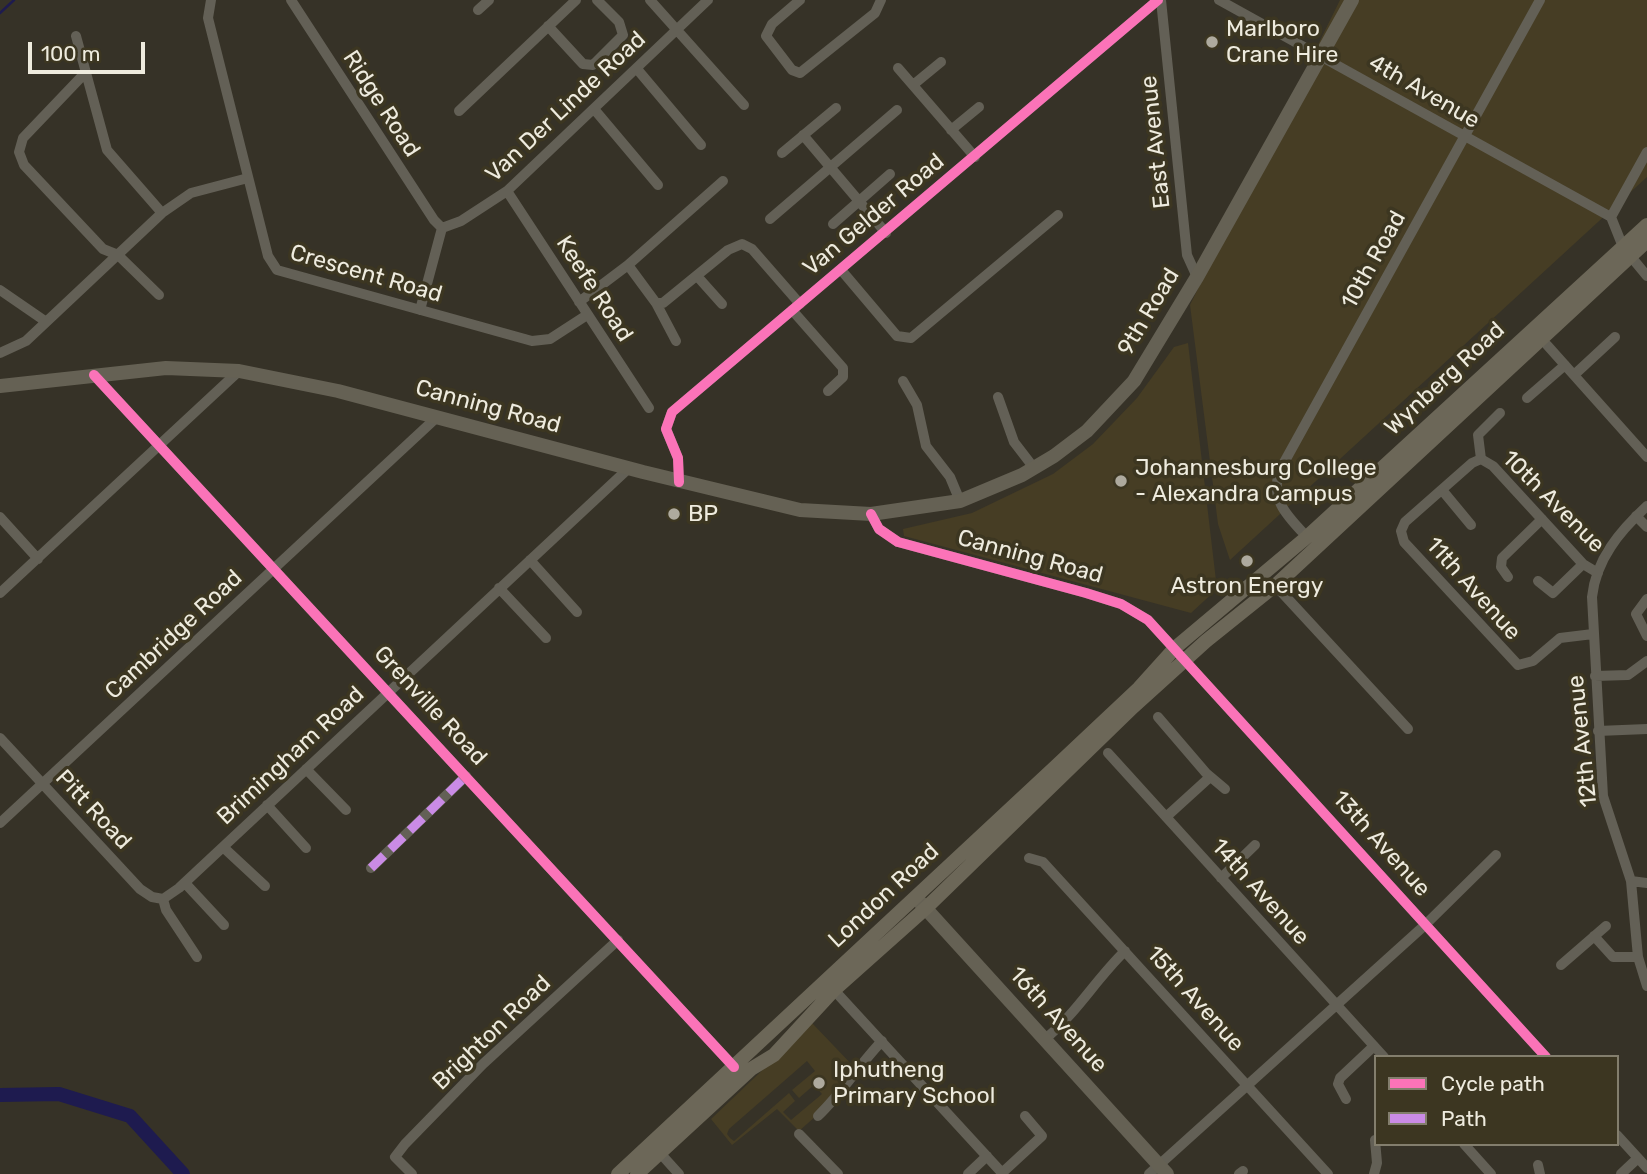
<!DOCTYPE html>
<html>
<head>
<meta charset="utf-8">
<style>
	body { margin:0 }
	#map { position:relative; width:1647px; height:1174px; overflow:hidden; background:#363227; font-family:Rubik,sans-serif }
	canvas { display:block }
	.legend { position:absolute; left:1374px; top:1055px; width:245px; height:91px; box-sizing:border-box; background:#3c3621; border:2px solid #837e6d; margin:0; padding:9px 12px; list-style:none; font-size:21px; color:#eeebde }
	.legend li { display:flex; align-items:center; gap:14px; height:35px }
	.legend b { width:35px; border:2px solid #837e6d }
	.scale { position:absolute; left:28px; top:42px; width:117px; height:32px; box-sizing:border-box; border:4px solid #eeebde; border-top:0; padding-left:9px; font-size:21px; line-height:24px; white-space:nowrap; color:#eeebde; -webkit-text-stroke:5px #3c3621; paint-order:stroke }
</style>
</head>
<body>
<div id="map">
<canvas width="1647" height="1174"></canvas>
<ul class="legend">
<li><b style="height:9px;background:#fb73b8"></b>Cycle path</li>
<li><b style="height:9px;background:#ca8be6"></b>Path</li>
</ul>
<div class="scale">100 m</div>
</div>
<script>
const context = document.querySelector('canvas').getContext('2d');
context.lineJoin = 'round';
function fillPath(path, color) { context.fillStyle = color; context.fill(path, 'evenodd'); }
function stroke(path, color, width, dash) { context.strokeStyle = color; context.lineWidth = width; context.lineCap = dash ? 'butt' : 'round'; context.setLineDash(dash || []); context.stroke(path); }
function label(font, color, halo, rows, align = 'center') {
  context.font = font + ' Rubik,sans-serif'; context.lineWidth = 7; context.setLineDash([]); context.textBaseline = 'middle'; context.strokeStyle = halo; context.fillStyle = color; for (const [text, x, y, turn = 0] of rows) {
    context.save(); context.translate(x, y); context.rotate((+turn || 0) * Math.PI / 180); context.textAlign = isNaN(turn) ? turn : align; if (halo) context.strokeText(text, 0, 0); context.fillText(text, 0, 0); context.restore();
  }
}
const built = new Path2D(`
	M1340,0H1647V177L1230,560L1218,524L1190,305Z
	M1188,343L1217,589L1191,613L904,536L903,529L972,513L1053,474L1093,444L1137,398L1174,347Z
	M812,1023L856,1069L832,1102L799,1131L777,1109L732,1145L711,1119ZM807,1061L815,1071L792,1090L799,1098L814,1085L822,1094L791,1120L783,1112L795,1101L789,1093L734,1141L730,1138L727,1134L729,1129Z`);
const stream = new Path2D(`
	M0,13L14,0`);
const river = new Path2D(`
	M0,1095L59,1094L130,1116L183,1174`);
const street = new Path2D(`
	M211,0L208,18L268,256L277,270L532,341L550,339L587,315
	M291,0L434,220L442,228
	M650,0L744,105
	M800,0L772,24L766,36L792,70L800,73L875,13L881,0
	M1161,0L1187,255L1197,277
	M1219,0L1611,217
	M478,10L489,0
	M548,26L583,64L593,65L623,35L619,22L597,0
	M76,36L107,150L162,213
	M898,68L975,157
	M637,69L701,145
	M86,72L23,138L19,152L24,165L103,249L118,255L159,295
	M913,85L941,62
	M594,109L658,185
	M459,111L576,0
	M951,130L979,107
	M803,135L886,233
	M1647,152L1611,217L1623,247L1647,276
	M782,153L836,108
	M507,191L649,408
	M770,219L897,110
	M833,224L890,174
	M628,265L656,303H663L728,250L742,244L752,249L800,304
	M842,271L897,336L911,338L1058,215
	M697,276L722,304
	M0,290L45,321
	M579,302L628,265L723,181
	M656,303L676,341
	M420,310L442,228L461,221L507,191L708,0
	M792,310L843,368V377L828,391
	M1547,345L1647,457
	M0,353L26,341L162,213L191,193L248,178
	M94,375L734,1067
	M1574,375L1615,337
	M903,381L917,405L926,446L950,477L960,501
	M998,397L1014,442L1034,468
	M1527,398L1565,365
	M1481,459L1472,463L1405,522L1401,531L1404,542L1518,665L1533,661L1560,638L1593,634
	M1481,459L1493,466L1583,564L1598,573
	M1481,459L1478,435L1500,413
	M679,482L678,458L666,429L672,412L1158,0
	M1442,490L1471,525
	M1647,506C1620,531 1596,559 1592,597L1603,796L1631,881L1638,957L1647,986
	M871,514L879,529L898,542L1086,593L1121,604L1148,620L1546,1057
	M1636,516L1647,527
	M0,517L38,559
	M1307,537C1287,516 1268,498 1281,468L1540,0
	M530,560L577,612
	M1508,577L1501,567L1502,558L1542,519
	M1538,581L1553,593L1583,564
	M1275,585L1408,729
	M499,588L546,638
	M0,593L239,371
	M1647,599L1636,614L1647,636
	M1595,676L1628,675L1647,661
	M1158,717L1206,773L1225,789
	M1598,731L1647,729
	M0,738L140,889L152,897L163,899
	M1108,753L1384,1057
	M306,769L346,810
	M267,805L306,848
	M1166,817L1210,777
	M0,823L436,418
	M223,847L265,886
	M1029,858L1043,862L1328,1174
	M371,868L466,776
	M1221,878L1255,845
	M1631,881L1647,883
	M185,883L224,925
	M163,899L179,888L629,468
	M163,899L166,910L197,957
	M1594,936L1613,957H1638
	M1561,965L1606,926
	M834,990L1003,1174
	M1045,1039C1076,1014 1096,979 1125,951
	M1346,1099L1338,1084L1340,1078L1374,1046
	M818,1116C842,1093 859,1065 882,1041
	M799,1134L838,1174
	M1617,1135L1647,1168
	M1464,1144L1491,1174
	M660,1153L679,1174
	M1538,1165L1540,1174
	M1002,1173L1042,1136L1025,1116
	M412,1174L395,1157L405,1144L483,1064L618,940
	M968,1174L987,1156
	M1149,1174L1425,925L1496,855
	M1239,1174L1243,1171
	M1374,1174L1377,1163L1375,1140
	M1621,1174L1638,1158`);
const secondary = new Path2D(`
	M0,386L166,368L239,371L338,391L643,472L800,510L871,514L960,501L1022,475L1054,456L1087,431L1134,381L1197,277L1352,0
	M918,900L1167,1174`);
const primary = new Path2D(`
	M618,1174L1055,767L1139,688L1176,647L1307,537L1647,225
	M637,1174L751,1069L774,1055L834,990L926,908L1133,707L1206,641L1277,584L1647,241`);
const quiet = new Path2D(`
	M371,868L466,776`);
const cycleway = new Path2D(`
	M94,375L734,1067
	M679,482L678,458L666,429L672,412L1158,0
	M871,514L879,529L898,542L1086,593L1121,604L1148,620L1546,1057`);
const markers = [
	[1212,42,7,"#aeaa9e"],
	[1121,481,7,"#aeaa9e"],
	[674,514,7,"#aeaa9e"],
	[1247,561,7,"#aeaa9e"],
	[819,1083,7,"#aeaa9e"]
];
const poiNames = [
	["Marlboro",1226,29],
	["Crane Hire",1226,55],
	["Johannesburg College",1135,468],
	["- Alexandra Campus",1135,494],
	["BP",688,514],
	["Astron Energy",1247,586,"center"],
	["Iphutheng",833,1070],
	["Primary School",833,1096]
];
const streetNames = [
	["4th Avenue",1424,92,30],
	["Ridge Road",381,104,57],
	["Van Der Linde Road",566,107,-43],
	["East Avenue",1156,142,-96],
	["Van Gelder Road",874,215,-40],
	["10th Road",1374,260,-61],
	["Crescent Road",366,274,16],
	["Keefe Road",594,289,57],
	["9th Road",1149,312,-59],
	["Wynberg Road",1445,379,-43],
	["Canning Road",488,407,15],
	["10th Avenue",1553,502,45],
	["Canning Road",1030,557,15],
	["11th Avenue",1473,589,48],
	["Cambridge Road",174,635,-43],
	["Grenville Road",430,706,47],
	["12th Avenue",1583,741,-96],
	["Brimingham Road",291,756,-43],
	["Pitt Road",93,810,47],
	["13th Avenue",1381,844,48],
	["14th Avenue",1260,892,48],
	["London Road",884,896,-43],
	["15th Avenue",1195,999,48],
	["16th Avenue",1058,1020,48],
	["Brighton Road",492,1033,-44]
];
fillPath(built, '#463d24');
stroke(stream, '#1e1b4f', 2.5);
stroke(river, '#1e1b4f', 14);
stroke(street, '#636056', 10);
stroke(secondary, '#656154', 14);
stroke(primary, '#6c6758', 14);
stroke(quiet, '#ca8be6', 9, [18, 9]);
stroke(cycleway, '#fb73b8', 10);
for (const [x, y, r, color] of markers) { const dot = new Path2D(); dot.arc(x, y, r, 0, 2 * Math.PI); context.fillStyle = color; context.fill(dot); stroke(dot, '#3c3621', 2.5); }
label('23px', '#eeebde', '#3c3621', poiNames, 'left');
label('23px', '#eeebde', '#3c3621', streetNames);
</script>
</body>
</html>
